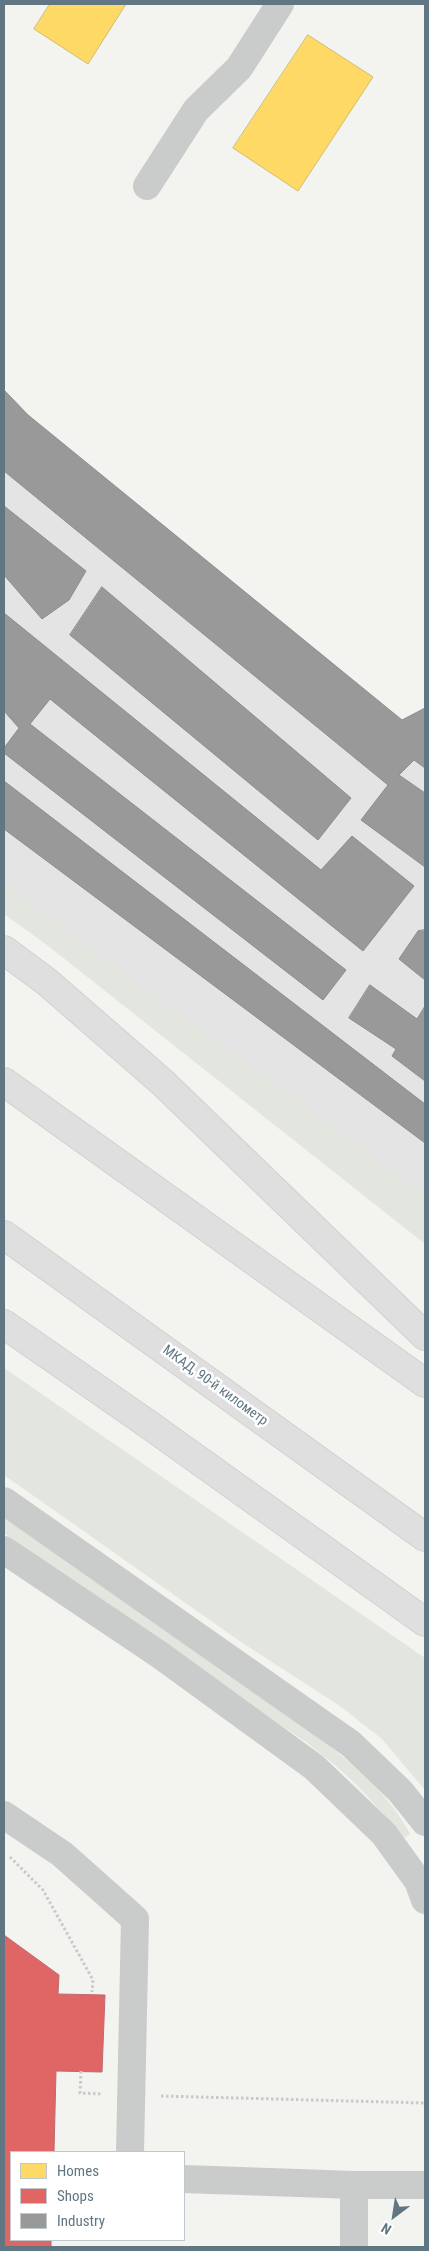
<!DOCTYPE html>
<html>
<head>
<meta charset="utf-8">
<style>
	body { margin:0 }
	#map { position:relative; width:429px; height:2251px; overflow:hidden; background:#f3f3f0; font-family:"Roboto Condensed",sans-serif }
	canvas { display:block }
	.frame { position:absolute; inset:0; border:5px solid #607783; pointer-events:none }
	.legend { position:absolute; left:10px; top:2151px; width:175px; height:90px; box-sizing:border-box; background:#fff; border:1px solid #bfc9cd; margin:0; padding:6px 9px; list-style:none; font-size:15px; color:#607783 }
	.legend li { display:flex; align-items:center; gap:10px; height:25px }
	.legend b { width:25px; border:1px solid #bfc9cd }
	.north { position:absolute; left:369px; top:2191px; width:50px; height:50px; -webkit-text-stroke:4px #fff; paint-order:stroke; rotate:211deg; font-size:14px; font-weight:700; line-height:20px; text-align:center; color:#607783 }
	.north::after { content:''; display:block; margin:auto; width:18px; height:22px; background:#607783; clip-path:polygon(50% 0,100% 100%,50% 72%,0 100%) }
</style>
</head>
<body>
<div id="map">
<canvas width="429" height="2251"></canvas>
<div class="frame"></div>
<ul class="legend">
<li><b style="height:14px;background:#ffd966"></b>Homes</li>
<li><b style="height:14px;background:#e06666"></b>Shops</li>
<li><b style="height:14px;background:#999"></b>Industry</li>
</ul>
<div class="north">N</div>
</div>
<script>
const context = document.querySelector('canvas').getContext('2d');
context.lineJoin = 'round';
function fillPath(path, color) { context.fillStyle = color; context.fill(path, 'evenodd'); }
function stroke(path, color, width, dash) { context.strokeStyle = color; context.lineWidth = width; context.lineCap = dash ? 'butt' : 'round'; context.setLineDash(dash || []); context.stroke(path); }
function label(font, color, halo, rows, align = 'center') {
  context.font = font + ' "Roboto Condensed",sans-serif'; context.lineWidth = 5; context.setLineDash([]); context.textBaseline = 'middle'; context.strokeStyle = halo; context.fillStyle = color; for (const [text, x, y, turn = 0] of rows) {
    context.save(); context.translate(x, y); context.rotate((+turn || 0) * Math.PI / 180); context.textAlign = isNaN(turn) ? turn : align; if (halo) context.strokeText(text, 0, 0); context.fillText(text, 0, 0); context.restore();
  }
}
const built = new Path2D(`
	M4,390L29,415L402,720L425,708V1196L4,885Z`);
const green = new Path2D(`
	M4,885L425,1196V1244L47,945L4,914Z
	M4,1368L425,1658V1790L382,1739L340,1706L241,1642L4,1475Z
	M4,1518L300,1724C342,1755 386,1788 410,1834L405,1838L357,1785L335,1765L306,1742L204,1674L4,1533Z`);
const homes = new Path2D(`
	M50,4H126L88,64L34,29Z
	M308,35L373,77L298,191L233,148Z`);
const shops = new Path2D(`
	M4,1935L59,1975L58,1994L105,1995L102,2072L56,2071L54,2152H11V2240H51V2247H4Z`);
const industry = new Path2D(`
	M4,390L28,415L402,720L425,708V768L414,760L399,775L425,793V867L361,820L388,785L4,471Z
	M4,506L86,571L69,600L42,619L4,575Z
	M102,587L351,798L318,840L70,635Z
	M4,613L321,870L352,836L414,886L363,951L50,699L30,724L346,970L323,1000L4,753V748L19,728L4,711Z
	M4,781L425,1104V1143L4,829Z
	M425,930V980L399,959L418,931Z
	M370,985L417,1019L425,1006V1081L392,1056L396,1049L349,1018Z`);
const path = new Path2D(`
	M10,1857L43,1890L93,1980L92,1992
	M81,2071L80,2093L102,2094
	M161,2096L425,2103`);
const minor = new Path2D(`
	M147,186L196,110L239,68L280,4
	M4,1501L351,1744L400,1791L425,1822
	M4,1550L160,1655L314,1767L384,1834L418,1881L425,1900
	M4,1815L62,1854L135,1919L130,2152
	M184,2179L354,2185H425
	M354,2185V2247`);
const major = new Path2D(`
	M4,950L47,982L162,1082L425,1336
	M4,1324L145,1422L425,1622`);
const highway = new Path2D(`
	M4,1082L425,1383
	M4,1235L425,1537`);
const streetNames = [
	["МКАД, 90-й километр",215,1386,36]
];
fillPath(built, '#e3e4e3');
fillPath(green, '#e2e6de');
fillPath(homes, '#ffd966');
stroke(homes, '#cfbc6f', 1);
fillPath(shops, '#e06666');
stroke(shops, '#ba6b6f', 1);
fillPath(industry, '#999');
stroke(industry, '#888f92', 1);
stroke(major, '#d0d1d0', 30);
stroke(highway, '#d0d1d0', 30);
stroke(path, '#c8c9ca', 3, [2.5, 2.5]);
stroke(minor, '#cacccc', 28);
stroke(major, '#dfdfe0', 28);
stroke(highway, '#dfdfe0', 28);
label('14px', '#607783', '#fff', streetNames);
</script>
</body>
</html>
